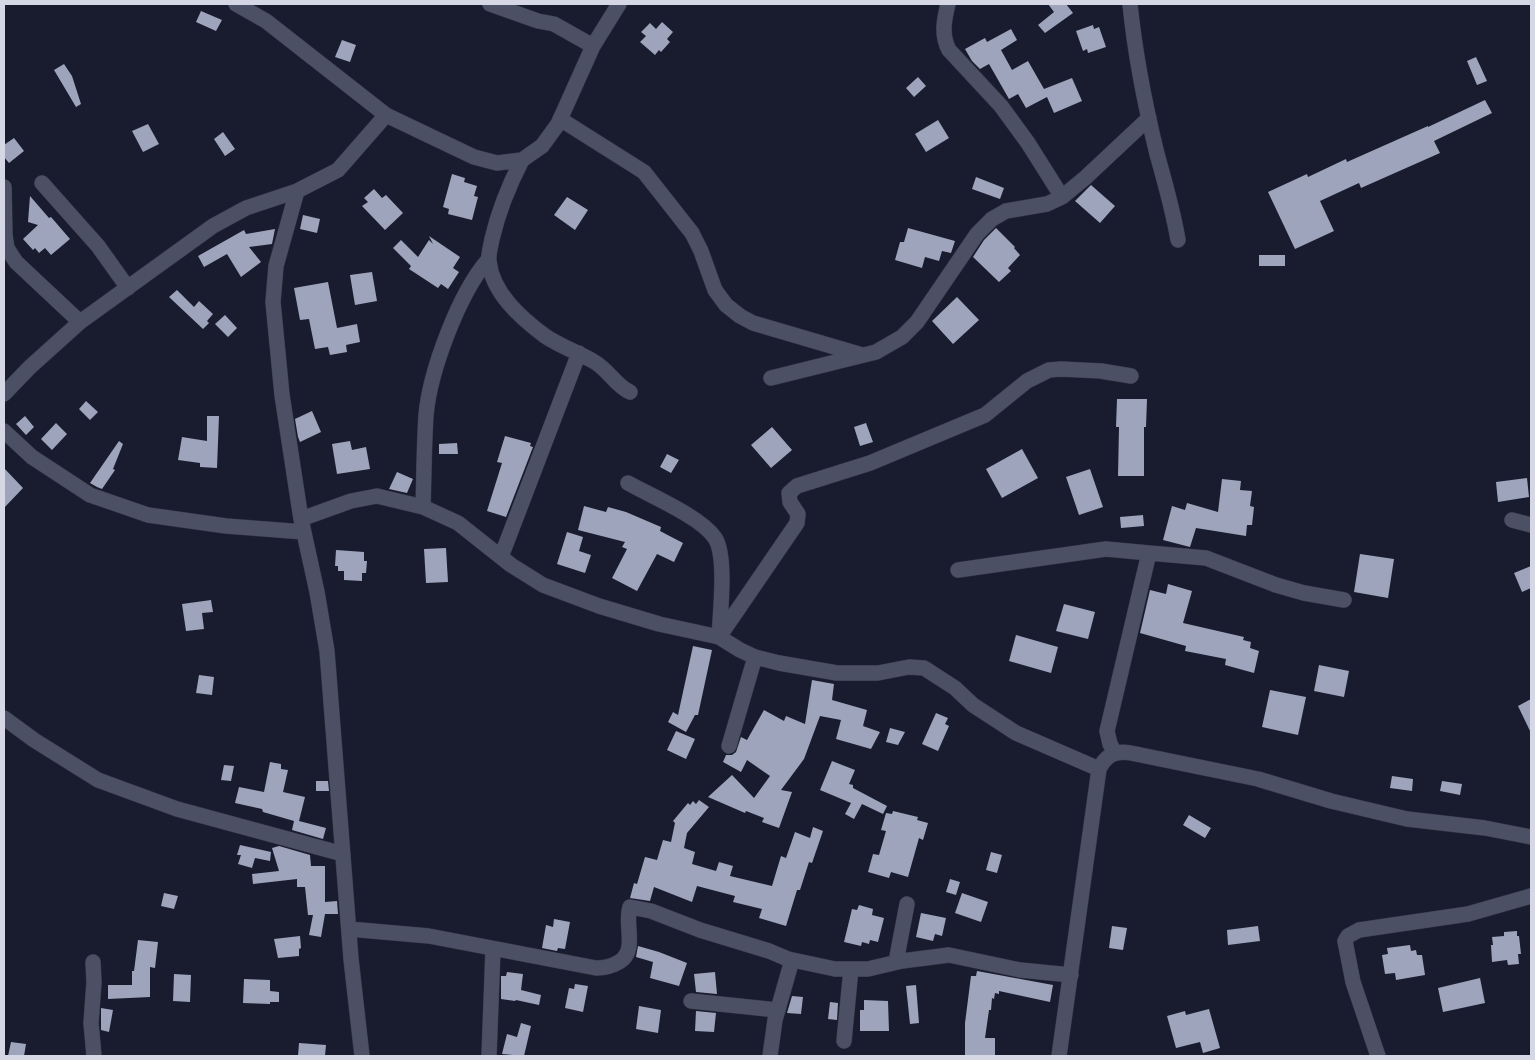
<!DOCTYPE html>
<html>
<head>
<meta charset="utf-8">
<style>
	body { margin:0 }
	#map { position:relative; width:1535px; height:1060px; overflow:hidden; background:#181c2e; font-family:"Fira Sans",sans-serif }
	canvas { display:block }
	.frame { position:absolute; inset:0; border:5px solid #d5d8e4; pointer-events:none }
</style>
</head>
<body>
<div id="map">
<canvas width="1535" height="1060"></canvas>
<div class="frame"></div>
</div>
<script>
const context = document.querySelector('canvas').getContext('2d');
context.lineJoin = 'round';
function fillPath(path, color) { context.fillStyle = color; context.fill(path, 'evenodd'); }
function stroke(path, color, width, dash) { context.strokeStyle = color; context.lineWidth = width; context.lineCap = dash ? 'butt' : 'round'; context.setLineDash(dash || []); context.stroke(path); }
const building = new Path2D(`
	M1048,4H1066L1073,13L1045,33L1038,25L1054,12Z
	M201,11L222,20L216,31L196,22Z
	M662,22L673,32L667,39L670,42L661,52L659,50L655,55L640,42L646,36L641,32L650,23L656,29Z
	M1093,25L1094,29L1099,27L1106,47L1088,53L1087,49L1083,51L1076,31Z
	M1011,29L1017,40L1001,50L1012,70L1028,61L1044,89L1072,78L1082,101L1054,113L1047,97L1026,108L1018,94L1009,99L989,64L980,69L972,61L965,49L985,38L987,42Z
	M342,40L356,45L350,62L335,57Z
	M1476,57L1487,81L1477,85L1467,61Z
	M64,64L72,76L81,104L76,107L54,70Z
	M918,77L926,86L914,97L906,88Z
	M1485,100L1492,113L1434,141L1440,153L1361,188L1359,183L1320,201L1334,231L1295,249L1268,192L1307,174L1308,177L1346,159L1347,162L1428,126V127Z
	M938,120L949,138L926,152L915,134Z
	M148,124L159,144L143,152L132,131Z
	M223,132L235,149L225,156L214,139Z
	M14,138L24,151L9,163L4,157V145Z
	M452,174L465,178L464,182L477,186L474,196L478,197L472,220L448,214L449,209L443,207Z
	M976,177L1004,188L1000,199L972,189Z
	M1091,185L1115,206L1100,223L1075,201Z
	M374,189L382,198L386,195L403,213L385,230L362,206L368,202L364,198Z
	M30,196L49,218L51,217L70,239L51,255L45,248L39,253L35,248L33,250L23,239L38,225L28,222Z
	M567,197L588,210L575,230L554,215Z
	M303,215L320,219L317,233L300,229Z
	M908,228L955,241L951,253L942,251L939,261L925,257L922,268L895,260L900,242H904Z
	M996,228L1015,247L1014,248L1020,255L1008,268L1011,271L999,282L973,257L984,240Z
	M275,229L272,244L249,247L261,262L241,277L227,254L204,267L198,256L244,230L246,234Z
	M429,236L460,257L453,268L459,272L448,289L441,284L438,288L409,269L411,266L393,248L401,240L418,257L429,240L433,244Z
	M1259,255H1285V266H1259Z
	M372,272L377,301L355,305L350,275Z
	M328,282L337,328L357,324L360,342L346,345L347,352L330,355L328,347L315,349L309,319L300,320L294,288Z
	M177,290L194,307L199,301L213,314L207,321L209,323L203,329L169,297Z
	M957,297L979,320L953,344L932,321Z
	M225,315L237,328L228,337L215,324Z
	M1117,399H1147L1146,427H1144V476H1118L1119,427H1116Z
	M86,401L98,412L90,420L79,409Z
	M312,411L321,432L300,442L298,437L295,419Z
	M25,416L34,427L26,435L16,424Z
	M207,416H219L217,468L200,467V463L178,460L182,437L207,441Z
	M56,423L67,434L52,450L41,439Z
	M866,423L873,442L860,446L854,427Z
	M772,427L792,450L771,468L751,445Z
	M505,436L531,443L530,446L533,447L506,517L487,511L502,463L497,462Z
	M119,441L123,444L113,469L115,470L102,489L97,487L90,483Z
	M350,441L352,450L366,447L370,469L337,474L332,444Z
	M457,443L458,454H439V444Z
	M1022,449L1038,478L1002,498L986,469Z
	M667,454L679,460L671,473L660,467Z
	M4,468L23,488L4,508Z
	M1090,469L1103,507L1079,515L1066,477Z
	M397,472L413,479L407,493L389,489Z
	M1527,478L1529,497L1498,502L1496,482Z
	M1222,479L1241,481L1240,490L1252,491L1250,506L1254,507L1252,525H1247L1246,536L1196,528L1190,547L1163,540L1172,506L1185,510L1187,503L1218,512Z
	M584,506L606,512L608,507L626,512L661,527L660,531L683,543L674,562L657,554L637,591L612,578L627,549L622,547L625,542L578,530Z
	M1143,515L1144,526L1121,528L1120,517Z
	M567,532L583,537L579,551L591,555L585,573L557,564Z
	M446,548L448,582L426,583L424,549Z
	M336,550L364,552V561H367L366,573H362V581L344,580V571H338V566H335Z
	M1360,554L1394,559L1388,598L1354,592Z
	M1531,566V588L1522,592L1514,573Z
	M1168,584L1192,591L1183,623L1244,637L1243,640L1251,642L1250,648L1259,651L1254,673L1225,665L1226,659L1185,651L1186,646L1140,633L1150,590L1166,594Z
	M211,600L213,612L202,613L204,629L186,631L182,604Z
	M1064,604L1095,612L1088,639L1056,631Z
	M1016,635L1058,647L1051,673L1009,661Z
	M693,646L712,650L698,715H695L686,732L668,722L673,712L678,715Z
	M1319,665L1349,671L1344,697L1314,691Z
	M199,675L214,677L212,695L196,693Z
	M812,680L834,684L832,700L867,710L863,726L880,732L871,749L836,739L841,720L820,716L804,759L781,790L792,792L779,828L762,822L764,818L746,811L745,813L708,797L732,775L754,798L770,776L747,760L741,772L723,762L726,755H732L736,752L741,737L747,740L764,710L784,721L786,716L805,724Z
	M1270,690L1306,697L1298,735L1262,727Z
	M1531,699V733L1518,706Z
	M936,713L948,718L945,724L949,726L938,751L922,744Z
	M890,728L905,732L898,745L886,742Z
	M676,731L695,739L686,759L667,750Z
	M832,761L855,770L849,784L853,785V788L887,806L883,814L862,804L854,819L845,814L851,803L820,790Z
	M270,762L281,764V769L288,770L283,792L305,797L299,821L326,828L323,839L292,830L294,821L263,812L262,809L235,803L239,787L264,792Z
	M224,765L234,766L231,781L221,780Z
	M1392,776L1413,779L1412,791L1390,788Z
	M316,781H328L329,791H316Z
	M1442,781L1462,784L1460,795L1440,791Z
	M699,800L709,807L687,833L684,848L695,852L692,864L716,871L719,862L733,866L730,876L772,886L781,856L786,858L795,832L810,838L813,827L823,831L812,863L809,862L800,890H797L786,926L759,918L762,909L733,902L735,896L697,886L692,902L654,887L650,901L630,898L634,883L637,884L645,857L657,860L663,840L671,842L675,823L673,821L688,803L690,805L693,801L696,804Z
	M893,811L918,817L917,820L928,823L923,840L919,838L908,877L891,872L889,878L868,872L873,854L879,855L886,831L881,830L886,813L892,814Z
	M1189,815L1211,828L1205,838L1183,825Z
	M240,845L271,852L270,861L255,858L252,868L238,864L241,855H237Z
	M279,846L310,855L311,866H325V902L337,901L338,914H325L321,937L309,935L313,915H308L305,887H297V879L253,884L252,874L279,871L272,848Z
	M991,852L1002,855L997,873L986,870Z
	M950,879L960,882L956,895L946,892Z
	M164,893L178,896L174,909L161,906Z
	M962,893L988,902L981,922L955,913Z
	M859,905L873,909L872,915L884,918L878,942L870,940L869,944L862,942L861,946L844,942L852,909L857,910Z
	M921,913L946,918L942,936L935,934L933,941L916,937Z
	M554,919L570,922L565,949L558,948L557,951L542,948L546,925L553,927Z
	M1112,926L1127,928L1123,950L1109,948Z
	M1258,926L1260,941L1228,945L1227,930Z
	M1517,931V936H1519L1521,954H1518L1519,964L1508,965L1507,960L1492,962L1491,945H1493L1492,937L1504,936V932Z
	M300,936L301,948L299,949V956L278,958L274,939Z
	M138,940L158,942L155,968L150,967V997L108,999V985H132V971H134Z
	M1410,945L1411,951L1416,950L1417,955H1422L1425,975L1396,980L1395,973L1385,974L1382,955L1388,954L1387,948Z
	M638,946L659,952L687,963L679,986L650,978L653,962L636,957Z
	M977,971L1053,985L1050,1002L999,991V994L995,993L994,999L992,998L991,1010H989L985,1038H995V1056H965V1023L971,976H976Z
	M507,972L523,974L521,990L541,995L539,1005L516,1000L515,1001L501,999V976H506Z
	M715,972L717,994L696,992L694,974Z
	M174,974L191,975L190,1002L173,1001Z
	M1480,978L1485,1003L1443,1012L1438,988Z
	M244,979L270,980V991L279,992V1002H270V1004L243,1003Z
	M575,984L588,986L583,1012L565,1008L569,988L574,989Z
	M916,985L919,1023L910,1024L906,986Z
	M792,996L803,997L801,1014L787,1013Z
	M864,1000L888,1001L889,1031H860V1010H864Z
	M830,1002L838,1003L837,1020L828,1019Z
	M639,1006L661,1010L658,1033L636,1029Z
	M101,1008L113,1010L109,1032L101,1030Z
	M1209,1009L1220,1048L1203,1053L1200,1042L1176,1048L1167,1016L1185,1011L1186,1015Z
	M696,1011L716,1013L714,1032L695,1031Z
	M521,1023L531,1026L524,1056L502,1054L507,1034L517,1037Z
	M11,1042L26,1044L24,1056H8Z
	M299,1043L326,1045L325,1056H298Z`);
const minor = new Path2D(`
	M236,4L266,21L386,115L474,157L497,163L522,160L542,146L558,124L593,46L619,4
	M490,4L538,21L554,24L593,46
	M948,4C944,20 941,35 949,50L1001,106L1028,143L1062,197
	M1130,4C1135,54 1145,105 1157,154C1165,183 1173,210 1178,240
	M560,119L644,172L692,233L701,251L715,290L726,305L740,316L753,323L862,355
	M522,160C508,187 499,209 492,239C491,246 488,254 489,261C492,293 521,318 545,336C560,346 577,352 593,361C608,369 616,386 630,392
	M42,183L98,246L128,288
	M4,187L5,235L7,248L16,262L80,322
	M297,191L276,266L273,302L282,395L301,519L317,592L327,651L351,959L362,1056
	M771,378L876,352L902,337L917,322L977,234L992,219L1006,211L1047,204L1062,197L1085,178L1149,118
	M4,394L30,367L80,322L213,226L246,208L297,191L338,170L386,115
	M4,431L32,457L90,495L148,515L226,526L304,532
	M628,483C651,496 701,517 715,538C727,556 720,615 719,637
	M423,507C424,477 424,446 426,415C430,371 459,293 488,260
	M301,519L351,501L377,496L423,507L458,523L511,565L543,585L599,606L659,624L719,637L740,650L755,657L779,663L837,673H878L909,667L924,668L955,688L973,705L1016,733L1099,769
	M1512,520L1531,525
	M501,557L579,353
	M958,570L1106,549L1149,553
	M719,637L797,523L798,514L790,502L789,493L797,486L870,463L985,415L1027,381L1049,370L1061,369L1101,371L1131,376
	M4,718L34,740L98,780L177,809L343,854
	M729,746L755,657
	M1115,753L1110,744L1107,731L1149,553L1206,558L1276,585L1304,593L1344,600
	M349,929L429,936L596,968C605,968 611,967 619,962C638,951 624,924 630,907L651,911L700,930L769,951L788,959L835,969H868L902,961L949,955L1020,970L1071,975
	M93,962L94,982L91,1023L94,1056
	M896,962L907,904
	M691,1001L777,1010
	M844,1041L851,969
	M489,1056L493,949
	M770,1056L775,1020L792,960
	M1059,1056L1099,769C1106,755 1116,750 1131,753L1258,779L1331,801L1407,819L1485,828L1531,837
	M1378,1056L1353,982L1345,941L1348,936L1359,930L1468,914L1531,896`);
fillPath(building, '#9ea4bc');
stroke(minor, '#373847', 16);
stroke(minor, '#4b5065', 15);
</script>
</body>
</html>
